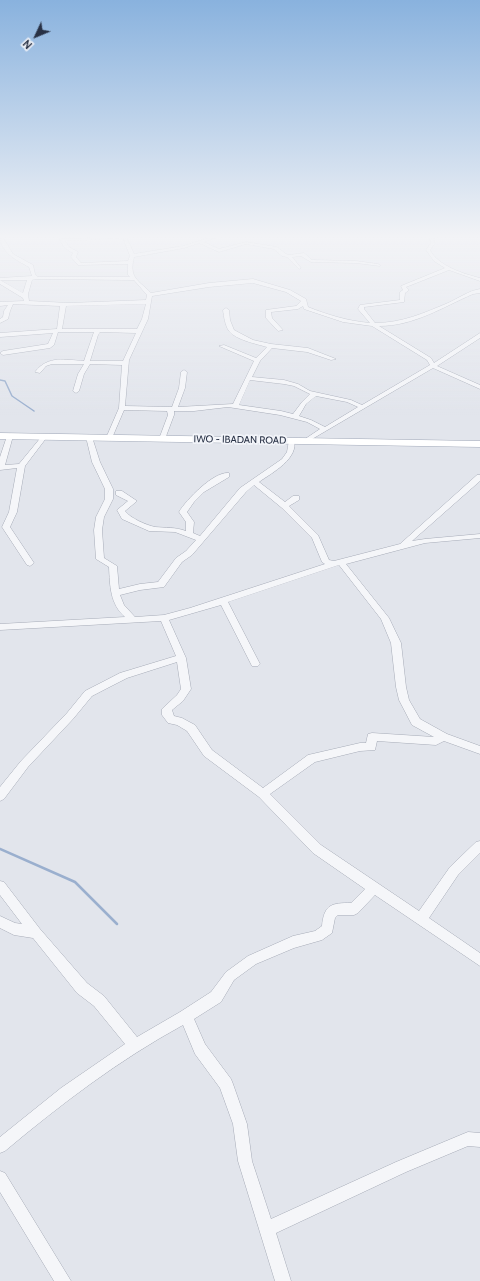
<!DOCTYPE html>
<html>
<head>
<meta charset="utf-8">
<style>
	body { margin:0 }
	#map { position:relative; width:480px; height:1281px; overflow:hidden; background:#e2e5ec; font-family:Cabin,sans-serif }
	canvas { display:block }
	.north { position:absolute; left:16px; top:16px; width:40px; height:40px; -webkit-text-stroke:3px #f2f4f9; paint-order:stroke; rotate:226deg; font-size:11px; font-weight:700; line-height:16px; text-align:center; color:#283145 }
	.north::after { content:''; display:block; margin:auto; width:14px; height:18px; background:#283145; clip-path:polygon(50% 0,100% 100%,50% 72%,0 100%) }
</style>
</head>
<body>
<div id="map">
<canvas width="480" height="1281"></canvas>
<div class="north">N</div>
</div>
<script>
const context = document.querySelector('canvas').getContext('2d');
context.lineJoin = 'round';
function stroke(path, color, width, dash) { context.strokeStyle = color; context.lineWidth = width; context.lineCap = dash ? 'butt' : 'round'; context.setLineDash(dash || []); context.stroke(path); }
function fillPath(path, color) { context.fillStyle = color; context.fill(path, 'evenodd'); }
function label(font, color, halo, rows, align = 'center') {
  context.font = font + ' Cabin,sans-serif'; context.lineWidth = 3.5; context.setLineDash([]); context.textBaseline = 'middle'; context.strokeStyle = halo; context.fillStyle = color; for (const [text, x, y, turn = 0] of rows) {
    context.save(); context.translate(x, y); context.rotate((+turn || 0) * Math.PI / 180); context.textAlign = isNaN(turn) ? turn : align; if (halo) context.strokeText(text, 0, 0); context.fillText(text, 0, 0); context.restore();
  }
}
const streamFar1 = new Path2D(`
	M0,380L5,381L12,396L34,411`);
const stream = new Path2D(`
	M0,849L75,882L117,924`);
const minor = new Path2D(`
	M0,236H2L13,254L33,265L35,274L38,277H130L128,275V264L78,265L71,257L73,253C65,249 61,244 58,236H62L63,239L126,236L134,254L183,246L214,236H220L204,242L219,249L246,242L277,247L286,254L289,255L304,253L312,260L356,261L378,264L380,265V266L356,263L311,262L301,256L292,257L301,268L299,269L287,257L282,256L274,249L246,244L219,252L199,243L184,248L134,257C129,278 137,279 151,293L209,283L253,279L290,290L306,299L308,307C328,315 348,321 370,323L358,309L360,305L400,300V292L403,290L401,286L445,268L434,261L426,250L431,243L429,236H433L435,243L430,250C438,266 464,274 480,278V281L449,270L406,287L409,290L405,293L404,302L364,307V309L375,323C402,323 424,313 448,303C459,298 468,291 480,289V293L473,294C443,307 414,326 379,326L431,358L434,363L480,333V338L437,366L480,385V389L433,368L307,442L304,440L305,439L320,429L307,422L280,415L228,407L194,411H174V415L165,439L162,441L159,439L168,415L167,411L124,410L112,438L111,439H107L106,438L119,408L122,365L90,364L84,374L79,391L76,393L73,391L78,374L84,364H52L46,366L40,373L35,372C48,355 65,360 84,361L94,332H58L54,345L50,348L3,355L0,353L3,351L48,344L53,333L0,337V333L57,329L60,306L13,304L10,311L8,319L0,323V319L3,317L4,311L8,305L0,306V302L24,301L23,298L0,284V278L32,276L29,267C16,260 0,252 0,236ZM123,238L130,256L128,261L81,263L76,257L78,252L69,247L65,241ZM35,279L134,280L147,295L146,300L69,303L29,301L28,294L32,280ZM0,280H27L23,293ZM253,283L286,292L301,301L296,306L266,310V318L278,331L283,330L272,318L271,312L298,309L303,306L304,309L343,322L372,326L427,360L430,365L362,405L351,400L310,391L298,384L284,380L252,377L260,361L272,348L307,352L331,360L336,359L308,348L271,344L253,340L234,330L230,320L229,310L226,308L223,310C224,317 225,325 229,331C236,340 257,344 267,347L256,358L224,345L219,346L254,361L233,404L178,407L185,388L187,372L184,370L181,372L179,388L172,407L125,406L129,360L148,319L152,296L209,287ZM146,304L142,319L137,329H62L66,306ZM100,332L136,333L123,361H90L98,335ZM250,380L284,384L294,386L310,394L302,402L293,414L281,411L239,405ZM316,396L347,402L358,407L325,427L311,420L299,416L306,404Z
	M10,434L13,436L5,465L19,464L42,436L44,435L47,437L25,466L17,512L10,527L34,563L30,566L27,565L2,527L9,512L17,468L0,470V457L7,436Z
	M89,435L92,437L100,462L113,489V499L104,517L102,530L104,558L117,566L119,589L140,584L158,582L176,558L186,551L196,540L175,532L149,531L122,519L117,510L128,501L116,495V491H122L137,501L125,511C130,518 146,525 155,527C166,528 175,527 186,531V522L179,512C186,500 214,471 229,473V477L204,492L194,502L187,512L194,522L193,533L200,536L240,488L282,459L287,452L289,440L290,439H294C299,459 273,472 259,482L285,502L293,496H299V500L289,506L318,535L329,560L334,561L400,544L477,475H480V481L412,541L425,539L480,534V538L425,543L346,564L389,618L401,643L406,687L409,700L420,719L447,734L480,746V754L444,741L436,745L377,741L375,750L360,751L315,762L270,794L321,845L419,911L450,867L476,842L480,841V853L458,875L429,918L480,953V966L375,895L358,913L354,915H338L335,918L332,933L322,940L294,948L256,964L234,980L221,1002L194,1019L205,1044L231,1079L233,1084L247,1124L252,1161L271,1219L396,1162L463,1134L468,1132L480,1133V1147L468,1146L406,1172L276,1233L291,1281H275L238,1161L233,1124L220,1088L195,1054L183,1025C119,1060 61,1104 5,1151L0,1153V1137L61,1088L125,1044L94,1006L77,993L33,938L14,935L0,928V916L15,923L22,924L0,895V881L4,882L40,929L87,983L104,996L137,1037L180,1012L211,992L226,972L248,956L293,936L315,931L322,926C324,904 332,903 351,903L365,889L313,853L259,797L204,756L187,731L177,725L168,723L162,715V709L177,695L181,689L177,662L127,678L92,696L73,719L28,767L4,799L0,801V787L4,782L21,761L67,713L85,691L120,673L176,656L161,621L0,630V624L125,617C110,604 110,586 109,567L96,559L94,530L96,517L105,499V489L92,462L86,437ZM254,485L282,508L312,538L322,562L325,564L190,608L164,615L135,617L124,605L120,595L140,590L164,587L182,562L192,555L246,492ZM339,565L381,619L391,643L396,687L399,700L412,725L434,737L372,733L368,734L366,743H360L308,755L263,788L212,750L195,725L182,718L174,716L172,710L183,701L191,689L186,658L169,620L221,605L252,666H258L260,664L228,602Z
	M0,1171L5,1173L71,1281H54L0,1192Z`);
const major = new Path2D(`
	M0,433L480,441V447L0,439Z`);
const farStreetnames = [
	["IWO - IBADAN ROAD",240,440,1]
];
stroke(streamFar1, '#9aafce', 1.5);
stroke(stream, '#9aafce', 2.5);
stroke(minor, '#a6abb7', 1);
stroke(major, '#a0a8b8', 1);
fillPath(minor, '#f5f6f9');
fillPath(major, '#fff');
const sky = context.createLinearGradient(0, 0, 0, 415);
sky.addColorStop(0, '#89b2de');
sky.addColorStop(0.57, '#f2f3f6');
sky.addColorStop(1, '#f2f3f600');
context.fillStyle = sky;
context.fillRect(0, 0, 480, 415);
label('10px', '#283145', '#f2f4f9', farStreetnames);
</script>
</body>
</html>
